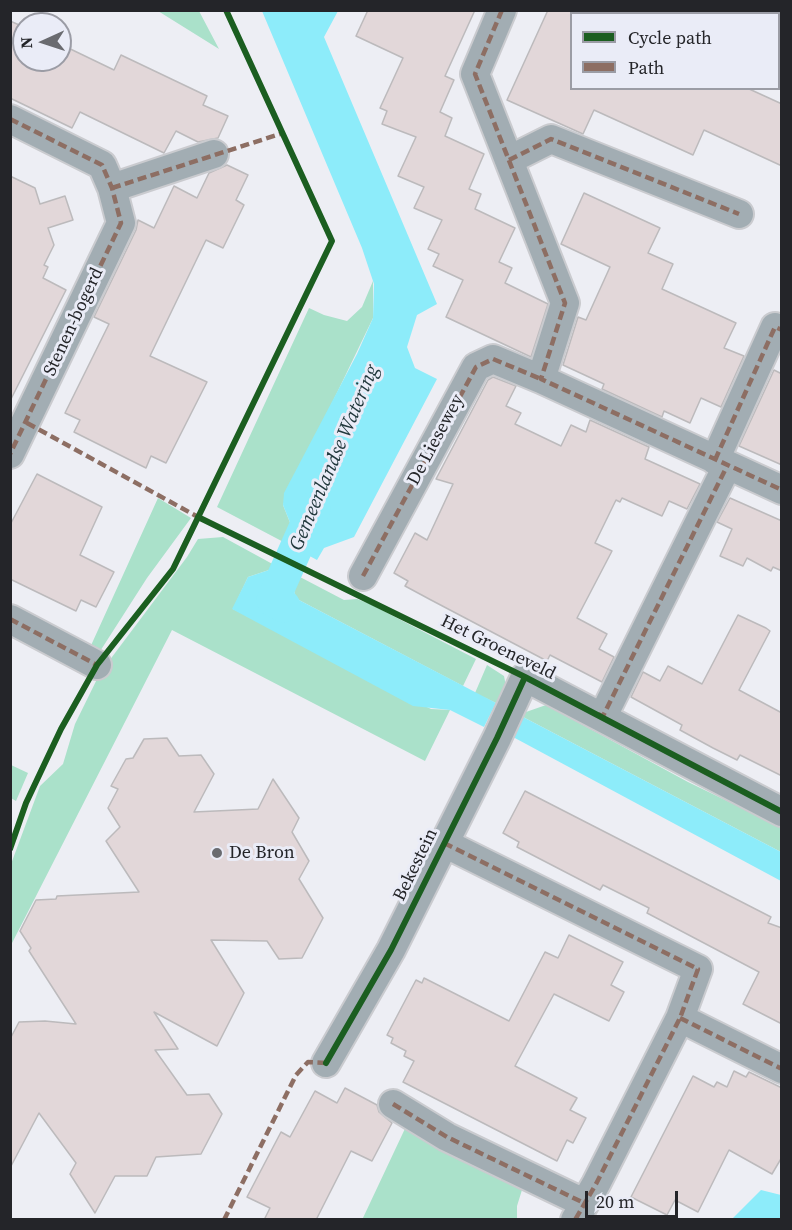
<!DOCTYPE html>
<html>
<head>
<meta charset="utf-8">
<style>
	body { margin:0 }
	#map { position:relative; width:792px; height:1230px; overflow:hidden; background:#edeef4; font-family:"Source Serif 4",serif }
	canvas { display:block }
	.frame { position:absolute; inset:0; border:12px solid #242529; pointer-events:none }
	.legend { position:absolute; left:570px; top:12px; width:210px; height:78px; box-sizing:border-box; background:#eaecf7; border:2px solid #9b9ca5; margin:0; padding:8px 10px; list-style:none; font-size:18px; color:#242529 }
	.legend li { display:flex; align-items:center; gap:12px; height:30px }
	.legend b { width:30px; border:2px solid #9b9ca5 }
	.north { position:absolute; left:12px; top:12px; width:60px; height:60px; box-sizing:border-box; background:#eaecf7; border:2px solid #9b9ca5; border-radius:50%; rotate:267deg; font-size:16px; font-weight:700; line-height:24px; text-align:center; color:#242529 }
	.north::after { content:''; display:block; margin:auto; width:21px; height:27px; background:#6a6b70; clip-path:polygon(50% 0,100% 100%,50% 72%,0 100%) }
	.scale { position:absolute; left:585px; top:1191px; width:93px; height:27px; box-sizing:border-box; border:3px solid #242529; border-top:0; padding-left:8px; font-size:18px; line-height:21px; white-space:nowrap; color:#242529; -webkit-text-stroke:4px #eaecf7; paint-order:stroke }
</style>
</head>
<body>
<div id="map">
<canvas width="792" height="1230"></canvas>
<div class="frame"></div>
<ul class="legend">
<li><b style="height:8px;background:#1b5e20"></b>Cycle path</li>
<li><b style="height:8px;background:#8d6e63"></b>Path</li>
</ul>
<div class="north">N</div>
<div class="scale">20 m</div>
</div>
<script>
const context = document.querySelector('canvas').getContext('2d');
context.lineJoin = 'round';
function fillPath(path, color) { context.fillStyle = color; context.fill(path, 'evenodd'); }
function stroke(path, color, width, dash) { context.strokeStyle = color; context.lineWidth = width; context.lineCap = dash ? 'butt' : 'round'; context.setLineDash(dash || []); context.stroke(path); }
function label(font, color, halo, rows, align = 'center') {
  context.font = font + ' "Source Serif 4",serif'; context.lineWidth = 6; context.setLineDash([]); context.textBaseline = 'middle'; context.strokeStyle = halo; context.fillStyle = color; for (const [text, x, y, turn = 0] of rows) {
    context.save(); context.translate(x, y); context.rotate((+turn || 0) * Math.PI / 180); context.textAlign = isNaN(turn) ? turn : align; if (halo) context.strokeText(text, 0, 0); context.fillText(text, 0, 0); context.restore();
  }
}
const green = new Path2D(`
	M158,11H199L219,49Z
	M373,281V318L283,505L293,530V547L217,507L309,308L324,315L347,321L362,307Z
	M158,498L191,518L147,578L97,656L88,652Z
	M223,537L278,567L248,577L233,609L431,709L450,710L425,761L172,630L11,945V864L40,786L63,764L75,724L100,673L187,557L198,539Z
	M300,577L344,600L357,599L370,604L476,659L463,686L297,599C292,590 295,585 300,577Z
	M487,665L504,676L506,686L496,703L475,693Z
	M546,705L688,782L781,827V852L523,717L526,712Z
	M11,765L28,773L16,801L11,798Z
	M410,1118L526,1177L517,1206V1219L362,1220Z`);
const water = new Path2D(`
	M262,11H338L324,37L437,304L417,315L407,347L415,368L437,379L354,537L324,548L317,560L293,547V530L283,505L284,493L357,354L373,318L374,284L362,248Z
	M278,567L300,577C295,585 292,591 297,599L496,703L484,727L450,710L413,706L232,609L248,577Z
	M523,717L781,852V881L513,737Z
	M761,1190L781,1195V1219H732Z`);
const canal = new Path2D(`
	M284,606L273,600L314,508`);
const building = new Path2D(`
	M368,10H475L445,76L454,80L440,112L452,118L445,136L484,154L469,189L481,194L475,209L515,228L499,262L512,268L505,283L548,304L531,357L446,317L463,280L433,266L439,254L428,249L442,220L414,208L424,187L398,176L416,137L382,124L387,111L380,108L403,58L356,36Z
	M548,10H579L578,14H572V88H747L782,104V166L704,130L693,155L594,110L583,134L507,100Z
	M10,21L24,27V60H60V44L114,70L121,55L207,96L203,105L228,116L218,138L198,142L176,131L164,153L80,112L72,128L10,98Z
	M227,165L248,175L236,200L244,205L223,248L206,240L150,356L207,382L166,463L151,456L146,468L74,432L80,420L65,413L109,324L94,317L136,230L138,220L154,228L174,186L197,198L209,173Z
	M10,176L35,188L40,204L65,196L73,220L48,228L54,245L44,265L48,267L43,278L66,290L10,401Z
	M584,193L660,228L648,253L673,264L662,289L736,323L724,348L744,356L721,407L701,398L690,423L664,411L662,417L602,389L604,384L563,365L578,317L586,320L610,267L561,244Z
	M774,370L782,374V465L739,446Z
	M493,377L516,386L506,406L521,413L515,424L561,446L571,425L586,432L590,420L649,447L645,459L700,484L687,509L669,501L662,516L622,498L620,502L616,500L595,543L612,551L577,618L607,634L599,649L614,657L602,682L550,655L547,661L431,600L405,586L408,581L394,573L415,533L427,540L453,484L436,479L488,380Z
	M37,474L102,507L80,555L114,572L96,607L81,600L76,611L10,579V525Z
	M730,498L782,521V571L773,567L771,571L747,558L743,566L720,556L732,529L717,522Z
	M738,615L766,628L770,631L739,690L782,713V776L740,755L737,760L713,748L680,730L682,725L631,697L643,672L660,681L668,666L702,684Z
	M167,738L179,756L201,755L214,774L194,812L258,809L273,779L299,818L292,832L309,861L299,879L323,918L302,958L279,959L267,941L211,940L244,993L217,1046L154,1012L178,1049L155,1050L187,1095L209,1094L222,1114L201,1154L156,1157L147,1176H115L95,1213L70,1174L76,1163L39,1113L10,1168V1039L19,1022L45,1021L76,1024L29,951L31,948L20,931L36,900L56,899L57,896L139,892L106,841L120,827L108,808L118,789L111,786L126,759L133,758L144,739Z
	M525,791L771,917L768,923L782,928V1024L743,1004L759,972L647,913L649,908L603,885L600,890L517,847L519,842L503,833Z
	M569,935L623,962L611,985L624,992L609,1021L554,994L515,1066L577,1098L570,1110L586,1118L573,1143L567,1140L557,1161L403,1082L414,1061L404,1056L406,1051L391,1043L393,1038L387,1035L416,980L422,983L424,978L509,1021L545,952L558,958Z
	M734,1071L746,1077L749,1072L782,1088V1157L772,1174L729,1150L698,1212L675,1200L667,1215L631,1197L693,1076L714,1087L717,1082L727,1087Z
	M345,1088L377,1105L379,1112L392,1123L372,1161L351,1151L316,1220H264L270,1208L247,1197L281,1132L290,1137L315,1091L337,1103Z`);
const street = new Path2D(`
	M502,10L475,74L565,303L541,379L782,490
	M628,10H633
	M689,10L697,14
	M778,44L782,45
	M10,119L102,165L112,188L121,223L10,454
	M509,160L551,139L739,214
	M112,188L214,154
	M715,460L775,327L782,330
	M363,576L476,367L493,359L541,379
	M10,619L97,665
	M603,716L727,466
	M444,843L698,969L680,1018L596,1184L575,1220
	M680,1018L782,1069
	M326,1063L391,950L497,738L525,677L782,812
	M393,1104L447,1137L584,1203`);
const quiet = new Path2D(`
	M502,10L475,74L565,303L541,379L782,490
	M628,10H633
	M689,10L697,14
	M778,44L782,45
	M10,119L102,165L112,188L121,223L10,454
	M509,160L551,139L739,214
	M112,188L283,133
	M27,423L198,517
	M715,460L775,327L782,330
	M363,576L476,367L493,359L541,379
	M10,619L97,665
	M598,714L603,716L727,466
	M444,843L698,969L680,1018L596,1184L575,1220
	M680,1018L782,1069
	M393,1104L447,1137L584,1203
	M224,1220L296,1075L308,1062L326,1063L328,1059`);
const cycleway = new Path2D(`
	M198,517L525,677L782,812
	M10,849L26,803L61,729L97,665L173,569L332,241L226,10
	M326,1063L391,950L497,738L525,677`);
const markers = [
	[217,853,6,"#6a6b70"]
];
const streetNames = [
	["Stenen-bogerd",74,322,-65],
	["De Liesewey",436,440,-62],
	["Het Groeneveld",498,648,26],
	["Bekestein",416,865,-64]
];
const poiNames = [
	["De Bron",229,853]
];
const waterNames = [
	["Gemeenlandse Watering",335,458,-67]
];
fillPath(green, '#aae1ca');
fillPath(water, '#8decfa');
stroke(canal, '#8decfa', 33);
fillPath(building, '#e2d7d9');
stroke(building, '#bcbabc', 1.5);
stroke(street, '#cacbcf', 32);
stroke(street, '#a2adb3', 28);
stroke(quiet, '#8d6e63', 4.5, [9, 4.5]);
stroke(cycleway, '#1b5e20', 6);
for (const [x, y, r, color] of markers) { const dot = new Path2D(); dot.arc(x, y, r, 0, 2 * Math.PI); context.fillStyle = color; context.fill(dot); stroke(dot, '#eaecf7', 2); }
label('18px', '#242529', '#eaecf7', streetNames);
label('18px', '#242529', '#eaecf7', poiNames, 'left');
label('italic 20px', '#22393d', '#eaecf7', waterNames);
</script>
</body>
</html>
